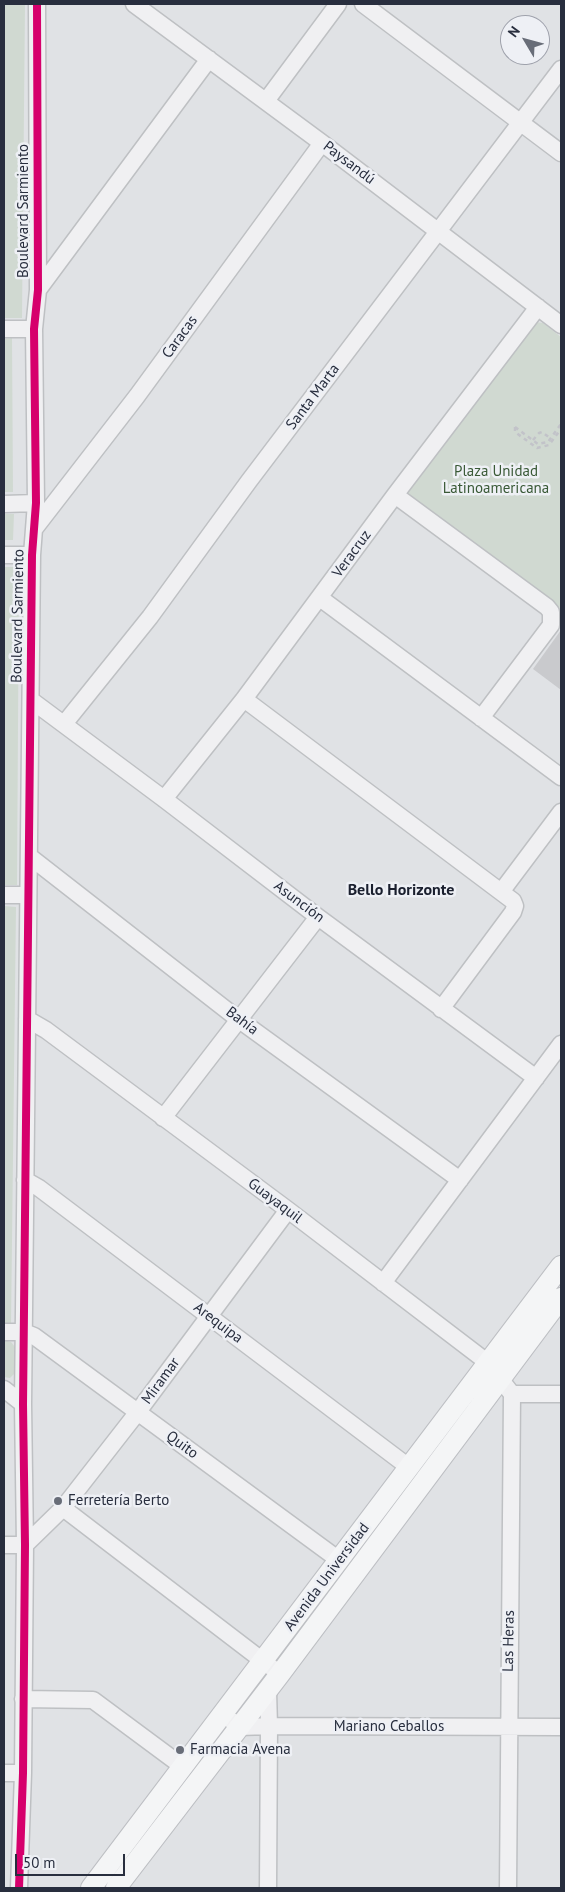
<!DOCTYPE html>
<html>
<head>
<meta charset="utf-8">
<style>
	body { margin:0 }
	#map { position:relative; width:565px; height:1892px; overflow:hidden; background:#e0e2e5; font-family:"PT Sans",sans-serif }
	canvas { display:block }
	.frame { position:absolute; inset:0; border:5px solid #282e3e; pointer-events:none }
	.north { position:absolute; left:500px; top:15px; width:50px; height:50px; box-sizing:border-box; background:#eef0f5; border:1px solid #9fa2ac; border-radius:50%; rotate:307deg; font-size:14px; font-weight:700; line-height:20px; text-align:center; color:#282e3e }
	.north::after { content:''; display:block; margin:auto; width:18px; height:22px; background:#686d78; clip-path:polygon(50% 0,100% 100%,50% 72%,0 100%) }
	.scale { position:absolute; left:15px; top:1854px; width:110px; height:22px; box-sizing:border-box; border:2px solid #282e3e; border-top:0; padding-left:6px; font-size:15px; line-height:18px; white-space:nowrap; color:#282e3e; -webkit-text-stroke:4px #eef0f5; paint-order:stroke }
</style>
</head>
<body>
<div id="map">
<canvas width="565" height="1892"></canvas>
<div class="frame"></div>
<div class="north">N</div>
<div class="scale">50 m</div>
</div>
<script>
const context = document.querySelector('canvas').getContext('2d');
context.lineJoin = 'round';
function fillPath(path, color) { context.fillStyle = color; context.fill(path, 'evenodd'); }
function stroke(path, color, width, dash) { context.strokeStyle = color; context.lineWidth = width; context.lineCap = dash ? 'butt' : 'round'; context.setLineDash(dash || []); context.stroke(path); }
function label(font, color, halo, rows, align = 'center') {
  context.font = font + ' "PT Sans",sans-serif'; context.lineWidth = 5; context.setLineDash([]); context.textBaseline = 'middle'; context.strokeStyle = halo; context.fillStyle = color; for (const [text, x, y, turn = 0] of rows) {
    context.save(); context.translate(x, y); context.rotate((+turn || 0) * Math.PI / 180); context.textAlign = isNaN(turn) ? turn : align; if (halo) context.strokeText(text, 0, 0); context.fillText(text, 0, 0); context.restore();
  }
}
const green = new Path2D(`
	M4,4H25L22,318H4Z
	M536,322L543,323L561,337V609L411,500L407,495V492Z
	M12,338L13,492H4V339Z
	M4,514H14L13,540H4Z
	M4,567H19L17,885H4Z
	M4,906L16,907L11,1324H4Z
	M4,1340L11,1342L15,1347L14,1374L10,1378L4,1377Z`);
const building = new Path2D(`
	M561,630V690L533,669Z`);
const path = new Path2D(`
	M515,427V432L537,448L549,445L561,429
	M515,427L538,444L548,442L561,424
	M533,440L539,433L542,432L550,438`);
const minor = new Path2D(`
	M134,4L322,143L561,325
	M363,4L561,153
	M266,101L338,4
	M38,290L209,59
	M4,329H34
	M395,495L547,607L551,612V625L481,718
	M4,504L36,503
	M35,528L137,396L322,143
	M4,555H32
	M320,598L561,777
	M244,699L501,892
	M31,700L164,799L318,917L536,1078
	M64,724L150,617L249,481L561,69
	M164,799L244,699L395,495L538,307
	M29,856L238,1019L460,1180
	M4,895H28
	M441,1009L513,912L515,906L513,901L501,892L561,812
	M27,1019L46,1030L288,1210L487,1362L512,1394
	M163,1118L318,917
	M25,1180L39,1188L410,1468
	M383,1283L561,1044
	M4,1332H24L34,1336L339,1560
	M4,1389L23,1404
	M512,1394H561
	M63,1508L280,1674
	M4,1545H25
	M25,1545L63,1508L137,1413L288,1210
	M268,1691L269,1726L268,1888
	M23,1699L93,1700L182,1766
	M232,1721L240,1727L269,1726L561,1727
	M4,1773H23
	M19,1888L23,1773L25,1545L23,1404L32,555L36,503L34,329L38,290L37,4
	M508,1888L512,1394`);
const major = new Path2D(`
	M91,1888L561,1266
	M116,1888L280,1674L561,1298`);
const cycleway = new Path2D(`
	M19,1888L23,1773L25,1545L23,1404L32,555L36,503L34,329L38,290L37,4`);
const markers = [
	[58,1501,5,"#686d78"],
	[180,1750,5,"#686d78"]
];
const streetNames = [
	["Paysandú",349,163,37],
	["Boulevard Sarmiento",24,211,-90],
	["Caracas",180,337,-54],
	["Santa Marta",313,397,-53],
	["Veracruz",352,554,-54],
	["Boulevard Sarmiento",18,616,-89],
	["Asunción",299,902,37],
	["Bahía",242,1021,37],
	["Guayaquil",275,1201,37],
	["Arequipa",218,1323,37],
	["Miramar",161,1381,-54],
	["Quito",182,1445,36],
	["Avenida Universidad",327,1577,-53],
	["Las Heras",509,1641,-89],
	["Mariano Ceballos",389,1727]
];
const parkNames = [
	["Plaza Unidad",496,472],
	["Latinoamericana",496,489]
];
const poiNames = [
	["Ferretería Berto",68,1501],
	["Farmacia Avena",190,1750]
];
const neighbourhoodNames = [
	["Bello Horizonte",401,890]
];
fillPath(green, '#d0d9d1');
fillPath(building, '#c9cacd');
stroke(minor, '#bec0c3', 19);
stroke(major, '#bdbfc3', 22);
stroke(path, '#c2c3c9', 2.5, [4, 4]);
stroke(minor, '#f0f0f2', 16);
stroke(major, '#f4f5f6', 20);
stroke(cycleway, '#d6006c', 8);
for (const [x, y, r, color] of markers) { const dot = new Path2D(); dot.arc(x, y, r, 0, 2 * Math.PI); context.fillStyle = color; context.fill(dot); stroke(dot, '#eef0f5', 2); }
label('15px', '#282e3e', '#eef0f5', streetNames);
label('15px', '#395936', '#eef0f5', parkNames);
label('15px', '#282e3e', '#eef0f5', poiNames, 'left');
label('bold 16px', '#1a1f2e', '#eef0f5', neighbourhoodNames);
</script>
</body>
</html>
